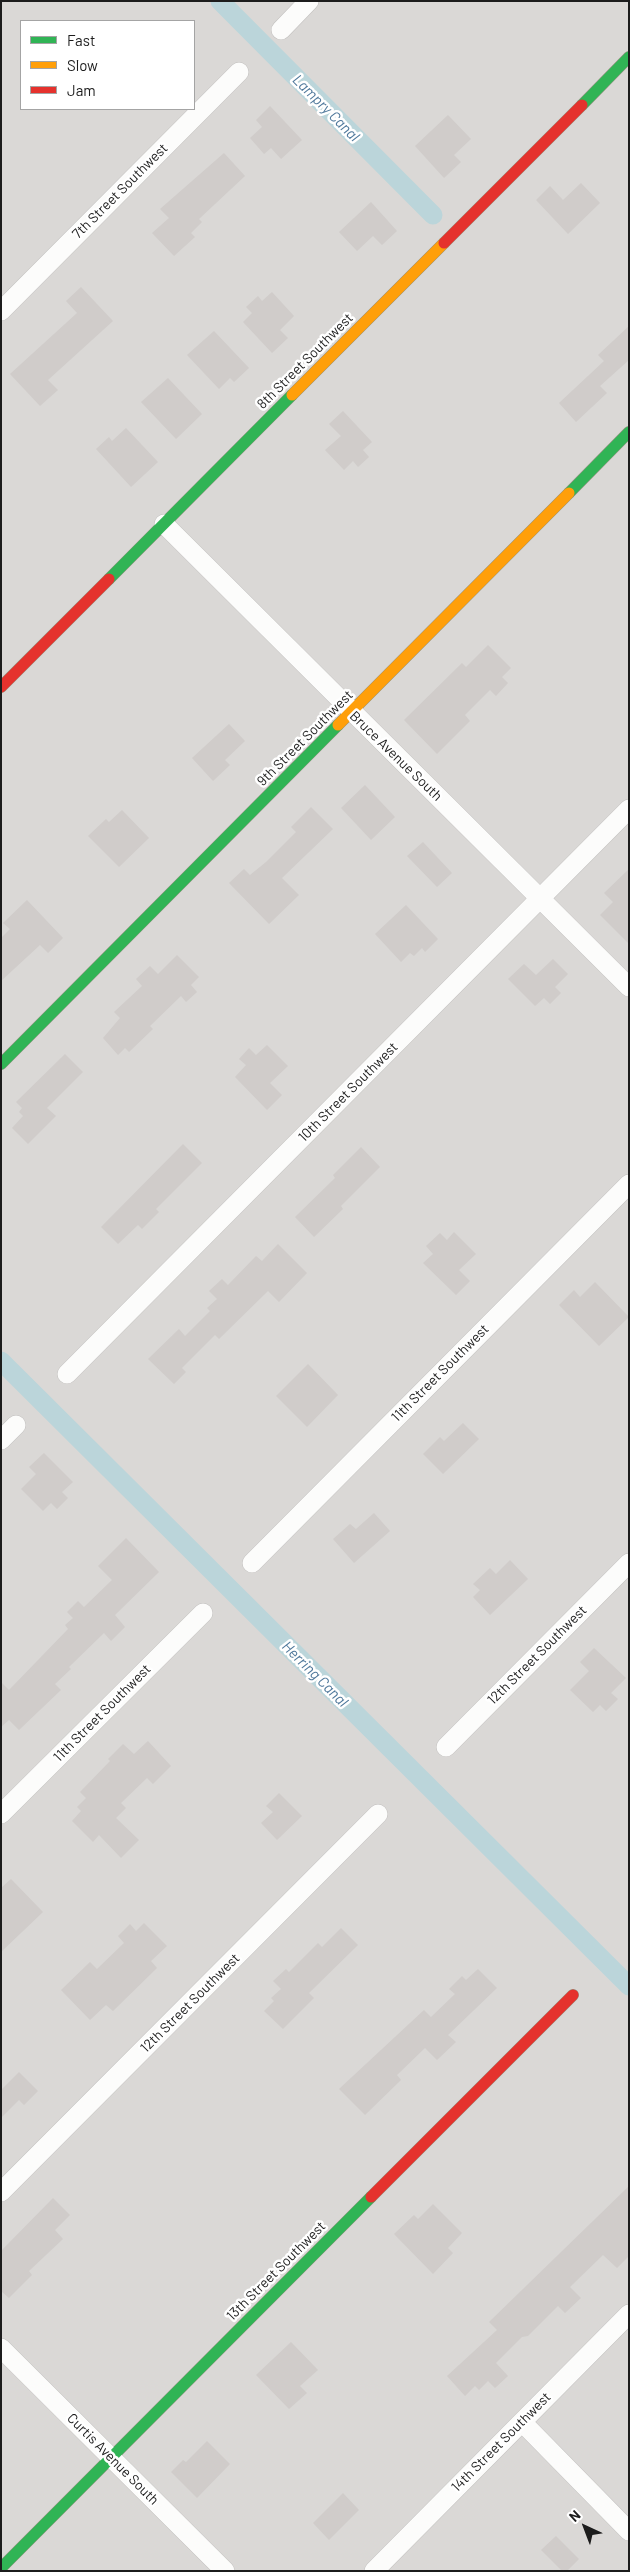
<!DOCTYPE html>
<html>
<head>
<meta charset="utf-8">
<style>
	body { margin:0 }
	#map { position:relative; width:630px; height:2572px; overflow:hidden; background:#ebe8e5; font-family:Barlow,sans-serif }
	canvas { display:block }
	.frame { position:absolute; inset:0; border:2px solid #1c1c1c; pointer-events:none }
	.legend { position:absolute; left:20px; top:20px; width:175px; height:90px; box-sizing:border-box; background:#fff; border:1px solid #a4a4a4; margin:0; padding:6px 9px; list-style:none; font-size:15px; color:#1c1c1c }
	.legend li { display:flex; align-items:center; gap:10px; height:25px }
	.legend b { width:25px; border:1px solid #a4a4a4 }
	.north { position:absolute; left:560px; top:2502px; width:50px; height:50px; -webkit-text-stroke:4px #fff; paint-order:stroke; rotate:317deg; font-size:14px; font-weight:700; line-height:20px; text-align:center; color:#1c1c1c }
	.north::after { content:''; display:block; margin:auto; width:18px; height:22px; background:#1c1c1c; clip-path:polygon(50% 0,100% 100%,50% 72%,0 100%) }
</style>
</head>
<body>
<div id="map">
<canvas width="630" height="2572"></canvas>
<div class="frame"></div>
<ul class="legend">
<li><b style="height:6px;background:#30b455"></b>Fast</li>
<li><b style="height:6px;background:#ff9f0a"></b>Slow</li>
<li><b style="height:6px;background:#e5322d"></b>Jam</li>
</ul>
<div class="north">N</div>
</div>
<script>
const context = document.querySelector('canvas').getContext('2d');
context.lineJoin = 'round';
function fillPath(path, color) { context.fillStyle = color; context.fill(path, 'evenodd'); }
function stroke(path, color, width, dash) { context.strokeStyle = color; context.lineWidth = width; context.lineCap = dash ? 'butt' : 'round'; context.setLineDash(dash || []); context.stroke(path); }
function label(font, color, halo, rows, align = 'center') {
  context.font = font + ' Barlow,sans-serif'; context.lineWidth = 5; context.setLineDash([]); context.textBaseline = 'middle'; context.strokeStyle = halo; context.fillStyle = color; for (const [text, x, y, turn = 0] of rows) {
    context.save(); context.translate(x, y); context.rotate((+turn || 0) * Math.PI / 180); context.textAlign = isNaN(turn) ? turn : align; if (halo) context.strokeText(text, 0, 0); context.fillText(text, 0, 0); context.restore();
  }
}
const residential = new Path2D(`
	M1,1H629V2571H1ZM21,21H194V109H21Z`);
const canal = new Path2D(`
	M220,1L433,215
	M1,1361L629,1986`);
const building = new Path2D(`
	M270,106L302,140L281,159L271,148L264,154L250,138L262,127L256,120Z
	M448,115L471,139L454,155L461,162L444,178L415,146Z
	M224,153L245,176L199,219L202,222L191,233L195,237L174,256L152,233L169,218L160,209Z
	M581,183L600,203L568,234L536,200L550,186L563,200Z
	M371,202L397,231L382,245L373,236L357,251L339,232Z
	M81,287L113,321L48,380L58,390L40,406L10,374L77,313L66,301Z
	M272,292L294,316L280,330L288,338L272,353L243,322L252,313L246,307L258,296L262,301Z
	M629,326V360L600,386L607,393L576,422L559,403L604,361L598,355Z
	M214,331L249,368L234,382L230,378L219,389L187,355Z
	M168,378L202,414L176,439L141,402Z
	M343,411L372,442L363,450L369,457L358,467L353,461L344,470L325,450L341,436L329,424Z
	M126,428L158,462L131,487L96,449L109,437L112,441Z
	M488,645L511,668L502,677L508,683L496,696L490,690L465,715L470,721L437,754L404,720L462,663L466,667Z
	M229,724L245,741L225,760L230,765L213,781L192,758Z
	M365,785L395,817L371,840L341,808Z
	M311,807L333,829L282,878L299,895L269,924L229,883L244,869L250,875L266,862L296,832L291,827Z
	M122,810L149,838L119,867L88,836L106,819L109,822Z
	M423,842L452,873L437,887L407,856Z
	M629,869V944L600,915L613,902L604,893Z
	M27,900L63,938L48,953L40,945L1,981V938L10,929L3,923Z
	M406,905L438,939L425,952L422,948L414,956L410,953L401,962L375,934Z
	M177,955L199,977L191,985L197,992L186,1002L181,996L150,1026L153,1029L129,1052L125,1048L118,1055L103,1038L120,1018L114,1012L142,986L136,979L150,966L158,974Z
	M553,959L568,974L555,987L561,993L550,1004L544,998L535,1006L508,979L524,964L536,975Z
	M267,1045L288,1066L270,1083L282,1095L267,1110L235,1077L246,1065L239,1059L249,1048L256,1055Z
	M65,1054L83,1072L47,1108L56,1116L28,1144L12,1128L23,1116L19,1112L22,1108L16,1102Z
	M183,1144L202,1163L156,1209L159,1212L142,1229L138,1225L118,1244L101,1227Z
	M361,1147L380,1167L341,1206L343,1209L314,1237L295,1217L335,1178L333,1175Z
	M454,1232L476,1254L459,1270L470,1281L456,1295L423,1263L433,1254L426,1246L440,1233L447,1240Z
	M278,1244L307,1273L279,1302L268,1291L219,1339L215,1335L182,1368L186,1372L174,1384L148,1359L179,1329L185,1336L210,1311L207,1308L217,1299L209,1291L222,1279L228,1285L256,1256L262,1261Z
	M595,1282L629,1317L599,1346L559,1305L574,1290L580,1297Z
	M308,1364L338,1395L307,1427L276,1396Z
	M463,1423L479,1439L443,1474L423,1454L440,1437L444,1441Z
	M44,1453L73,1482L62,1492L68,1498L57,1509L51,1503L43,1511L21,1489L36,1474L29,1467Z
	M374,1513L390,1531L354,1563L333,1539L350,1524L356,1529Z
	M126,1538L159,1572L115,1615L125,1627L111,1641L104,1633L69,1667L71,1669L55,1684L61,1690L19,1730L9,1720L1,1727V1682L9,1690L68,1629L65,1625L73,1618L67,1612L78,1601L84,1607L112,1580L98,1566Z
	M510,1560L528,1579L490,1615L473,1597L480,1590L473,1584L490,1568L496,1574Z
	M594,1648L626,1678L611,1693L618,1699L606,1711L600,1705L593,1712L570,1690L589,1671L580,1662Z
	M148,1741L171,1766L153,1784L147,1778L121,1803L126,1808L116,1818L139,1840L121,1858L99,1835L93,1842L72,1821L81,1811L77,1807L86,1798L80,1792L110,1761L108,1759L123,1744L134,1754Z
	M279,1793L302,1816L277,1840L261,1823L273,1812L266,1806Z
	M11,1879L43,1912L1,1952V1888Z
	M144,1923L167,1946L151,1961L157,1968L113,2011L106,2005L90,2020L61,1990L90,1962L97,1969L124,1943L118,1936L130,1924L136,1931Z
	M341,1928L358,1945L309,1993L314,1998L283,2029L264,2011L274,2001L271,1998L281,1989L273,1981L286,1969L289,1972L318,1943L322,1947Z
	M478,1969L497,1988L448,2035L456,2042L437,2060L425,2048L397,2075L401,2080L365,2115L339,2089L424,2010L431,2017L455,1994L449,1989L462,1976L466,1980Z
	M19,2072L38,2091L24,2105L19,2100L1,2118V2090Z
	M629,2186V2256L617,2268L603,2255L570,2287L581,2298L565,2313L558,2306L528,2336L522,2337L496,2363L508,2376L495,2388L488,2381L479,2390L475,2386L465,2396L447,2376L497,2330L489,2322Z
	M53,2198L70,2215L55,2230L63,2239L29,2271L32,2275L9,2298L1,2291V2251Z
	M433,2204L462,2233L448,2248L453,2253L433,2274L394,2234L414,2215L418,2219Z
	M291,2342L318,2370L300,2386L307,2393L289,2409L256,2375Z
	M207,2441L230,2464L197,2498L171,2472L183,2460L186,2462Z
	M343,2493L359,2510L329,2540L313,2523Z
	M556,2536L579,2559L567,2571H562L541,2550Z`);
const street = new Path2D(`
	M281,30L309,1
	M1,311L239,72
	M164,524L629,987
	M67,1374L629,809
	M1,1440L16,1425
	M252,1563L629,1184
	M446,1747L629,1563
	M1,1814L203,1613
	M1,2192L378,1814
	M1,2348L225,2571
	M522,2422L629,2531
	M374,2571L629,2314`);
const fast = new Path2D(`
	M582,105L629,57
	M569,493L629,432
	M109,579L292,395
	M1,1064L338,725
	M1,2568L371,2197`);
const slow = new Path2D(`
	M292,395L444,243
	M338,725L569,493`);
const jam = new Path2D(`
	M444,243L582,105
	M1,687L109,579
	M371,2197L573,1995`);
const streetNames = [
	["7th Street Southwest",120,191,-45],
	["8th Street Southwest",305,361,-45],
	["9th Street Southwest",305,738,-45],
	["Bruce Avenue South",396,756,44],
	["10th Street Southwest",348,1092,-45],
	["11th Street Southwest",440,1373,-45],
	["12th Street Southwest",537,1655,-45],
	["11th Street Southwest",102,1713,-45],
	["12th Street Southwest",190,2003,-45],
	["13th Street Southwest",276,2271,-45],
	["14th Street Southwest",501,2442,-45],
	["Curtis Avenue South",113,2459,45]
];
const waterNames = [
	["Lampry Canal",326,108,45],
	["Herring Canal",315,1674,45]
];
fillPath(residential, '#dad8d6');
stroke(canal, '#bbd5da', 19);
fillPath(building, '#d0ccca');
stroke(street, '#c2c0bf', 20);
stroke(fast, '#92927f', 12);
stroke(slow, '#92927f', 12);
stroke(jam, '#92927f', 12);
stroke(street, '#fcfcfb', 19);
stroke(fast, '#30b455', 11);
stroke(slow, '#ff9f0a', 11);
stroke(jam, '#e5322d', 11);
label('14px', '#1c1c1c', '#fff', streetNames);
label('italic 15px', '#4f789b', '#fff', waterNames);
</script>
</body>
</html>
